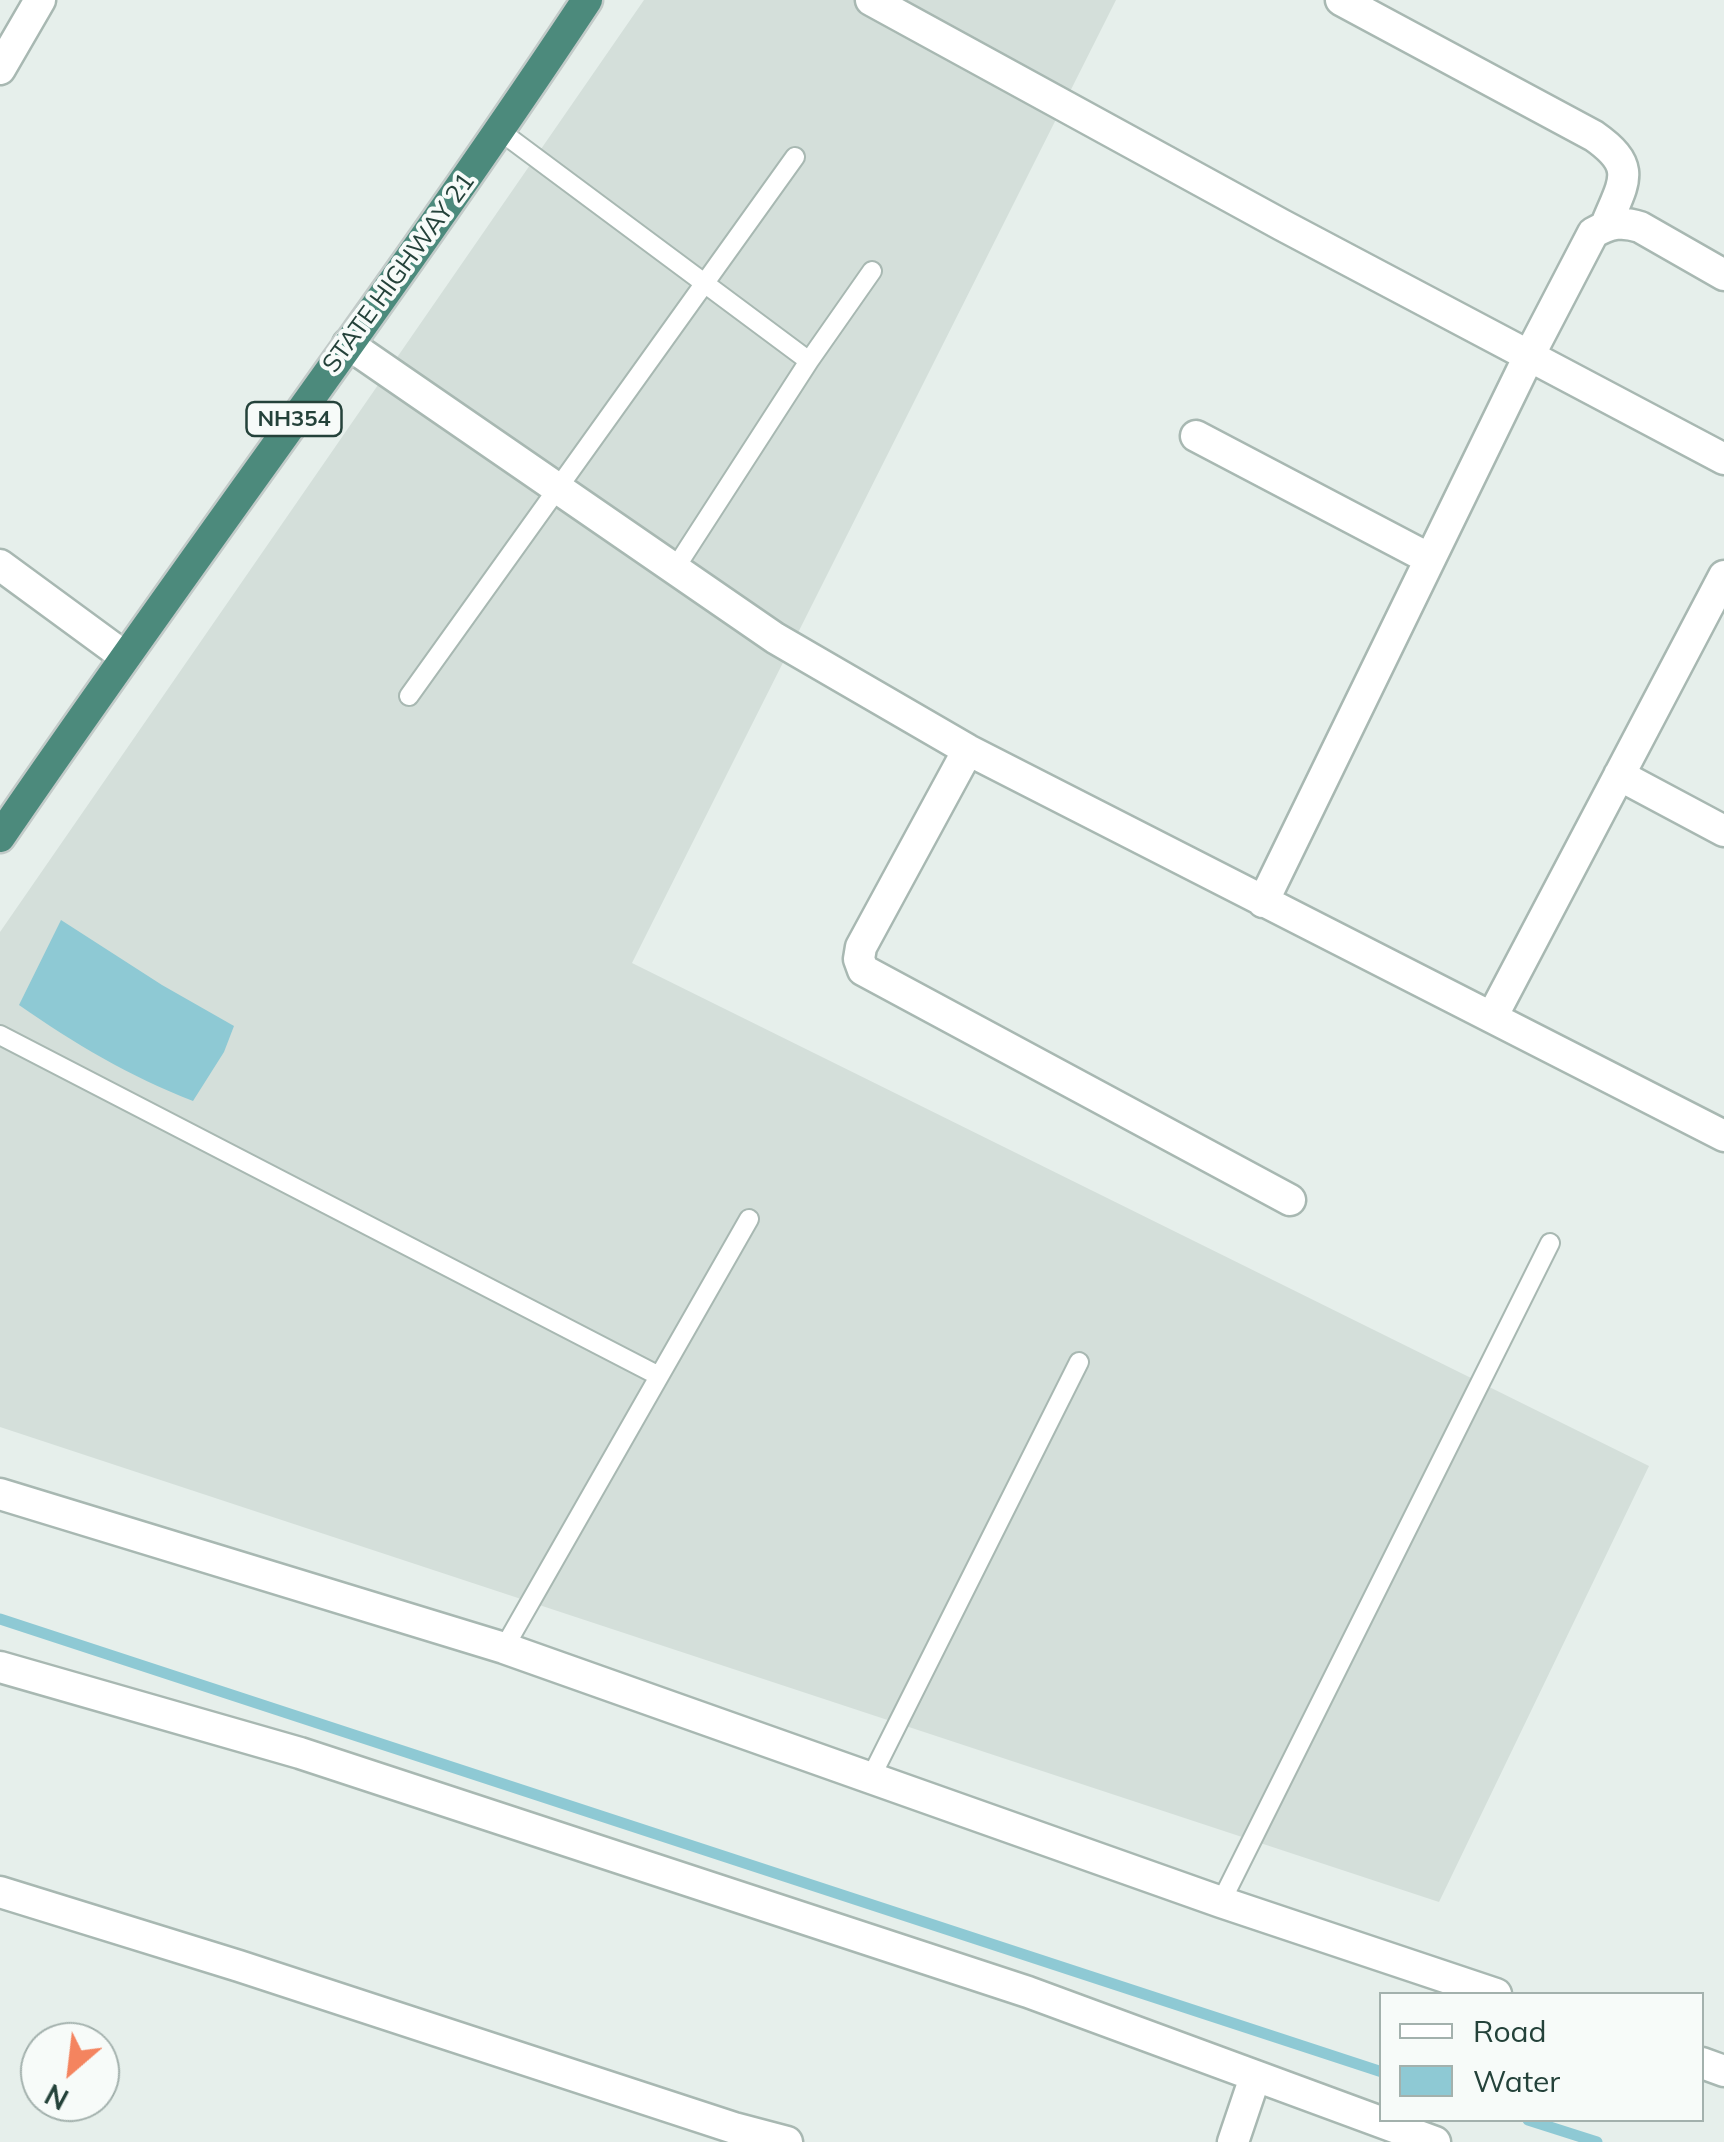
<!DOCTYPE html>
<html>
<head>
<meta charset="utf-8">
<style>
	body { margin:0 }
	#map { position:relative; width:1724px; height:2142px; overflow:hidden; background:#e6efeb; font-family:Mulish,sans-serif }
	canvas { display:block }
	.legend { position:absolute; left:1379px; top:1992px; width:325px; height:130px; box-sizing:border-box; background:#f7fbf9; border:2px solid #a3b1ad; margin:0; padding:12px 18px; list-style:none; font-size:30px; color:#24423a }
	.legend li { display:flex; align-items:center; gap:20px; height:50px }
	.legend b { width:50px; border:2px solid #a3b1ad }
	.north { position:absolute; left:20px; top:2022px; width:100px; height:100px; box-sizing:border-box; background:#f7fbf9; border:2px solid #a3b1ad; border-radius:50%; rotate:208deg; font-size:28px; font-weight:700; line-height:40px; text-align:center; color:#24423a }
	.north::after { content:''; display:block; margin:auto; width:35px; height:45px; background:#f4845f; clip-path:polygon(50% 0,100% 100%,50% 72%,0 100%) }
</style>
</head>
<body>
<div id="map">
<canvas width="1724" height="2142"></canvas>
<ul class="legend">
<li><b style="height:12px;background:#fff"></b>Road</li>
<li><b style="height:28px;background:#8ec9d4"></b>Water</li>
</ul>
<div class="north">N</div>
</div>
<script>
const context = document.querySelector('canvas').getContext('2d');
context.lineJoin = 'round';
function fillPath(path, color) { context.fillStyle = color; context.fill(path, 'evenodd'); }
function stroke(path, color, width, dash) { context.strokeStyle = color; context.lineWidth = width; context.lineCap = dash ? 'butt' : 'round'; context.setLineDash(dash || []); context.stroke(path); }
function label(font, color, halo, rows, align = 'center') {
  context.font = font + ' Mulish,sans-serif'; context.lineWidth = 8; context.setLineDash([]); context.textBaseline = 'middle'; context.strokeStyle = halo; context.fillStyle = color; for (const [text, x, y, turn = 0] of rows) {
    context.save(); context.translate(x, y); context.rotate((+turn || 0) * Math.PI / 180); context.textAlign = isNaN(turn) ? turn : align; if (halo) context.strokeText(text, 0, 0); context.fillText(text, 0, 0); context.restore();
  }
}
const built = new Path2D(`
	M644,0H1116L632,963L1649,1466L1439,1902L0,1427V932Z`);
const water = new Path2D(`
	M61,920L162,985L234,1026L224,1052L193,1101C129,1076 75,1044 19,1005Z`);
const stream = new Path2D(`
	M0,1619L1382,2072
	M1528,2120L1597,2142`);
const service = new Path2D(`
	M500,131L809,361
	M674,570L809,361L872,271
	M409,696L795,157
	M0,1035L659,1376
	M504,1648L749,1219
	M870,1779L1079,1362
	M1221,1902L1550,1243`);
const minor = new Path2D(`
	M871,0L1282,225L1724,459
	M1341,0L1594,136C1638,167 1624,181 1606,225
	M0,69L40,0
	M348,344L775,638L968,750L1724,1136
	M1196,436L1430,559
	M0,565L124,656
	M968,750L861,947L859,959L863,970L1290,1200
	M1619,775L1724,831
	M1263,902L1530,354L1593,233C1610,223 1622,221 1640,227L1724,275
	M1492,1017L1724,576
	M0,1494L504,1648L1221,1902L1496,1994
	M0,1667L300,1753L1028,1992L1435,2142
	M0,1892L239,1966L734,2128L787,2142
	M1702,2063L1724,2071
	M1233,2142L1255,2077`);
const trunk = new Path2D(`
	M0,837C192,556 399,284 587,0`);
const shields = [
	[294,419,95]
];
const shieldNames = [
	["NH354",294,419]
];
const streetNames = [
	["STATE HIGHWAY 21",399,273,-54]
];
fillPath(built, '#d4dfda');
fillPath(water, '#8ec9d4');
stroke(stream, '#8ec9d4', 11);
stroke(service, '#a8b8b2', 22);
stroke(minor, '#a8b8b2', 35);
stroke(trunk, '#c2cac8', 35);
stroke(service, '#fff', 18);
stroke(minor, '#fff', 30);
stroke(trunk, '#4c8a7c', 30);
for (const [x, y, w] of shields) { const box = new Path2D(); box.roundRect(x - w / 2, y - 17, w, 34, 8); context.fillStyle = '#f7fbf9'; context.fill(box); stroke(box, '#24423a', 2.5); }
label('bold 22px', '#24423a', null, shieldNames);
label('25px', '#24423a', '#f7fbf9', streetNames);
</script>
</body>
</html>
